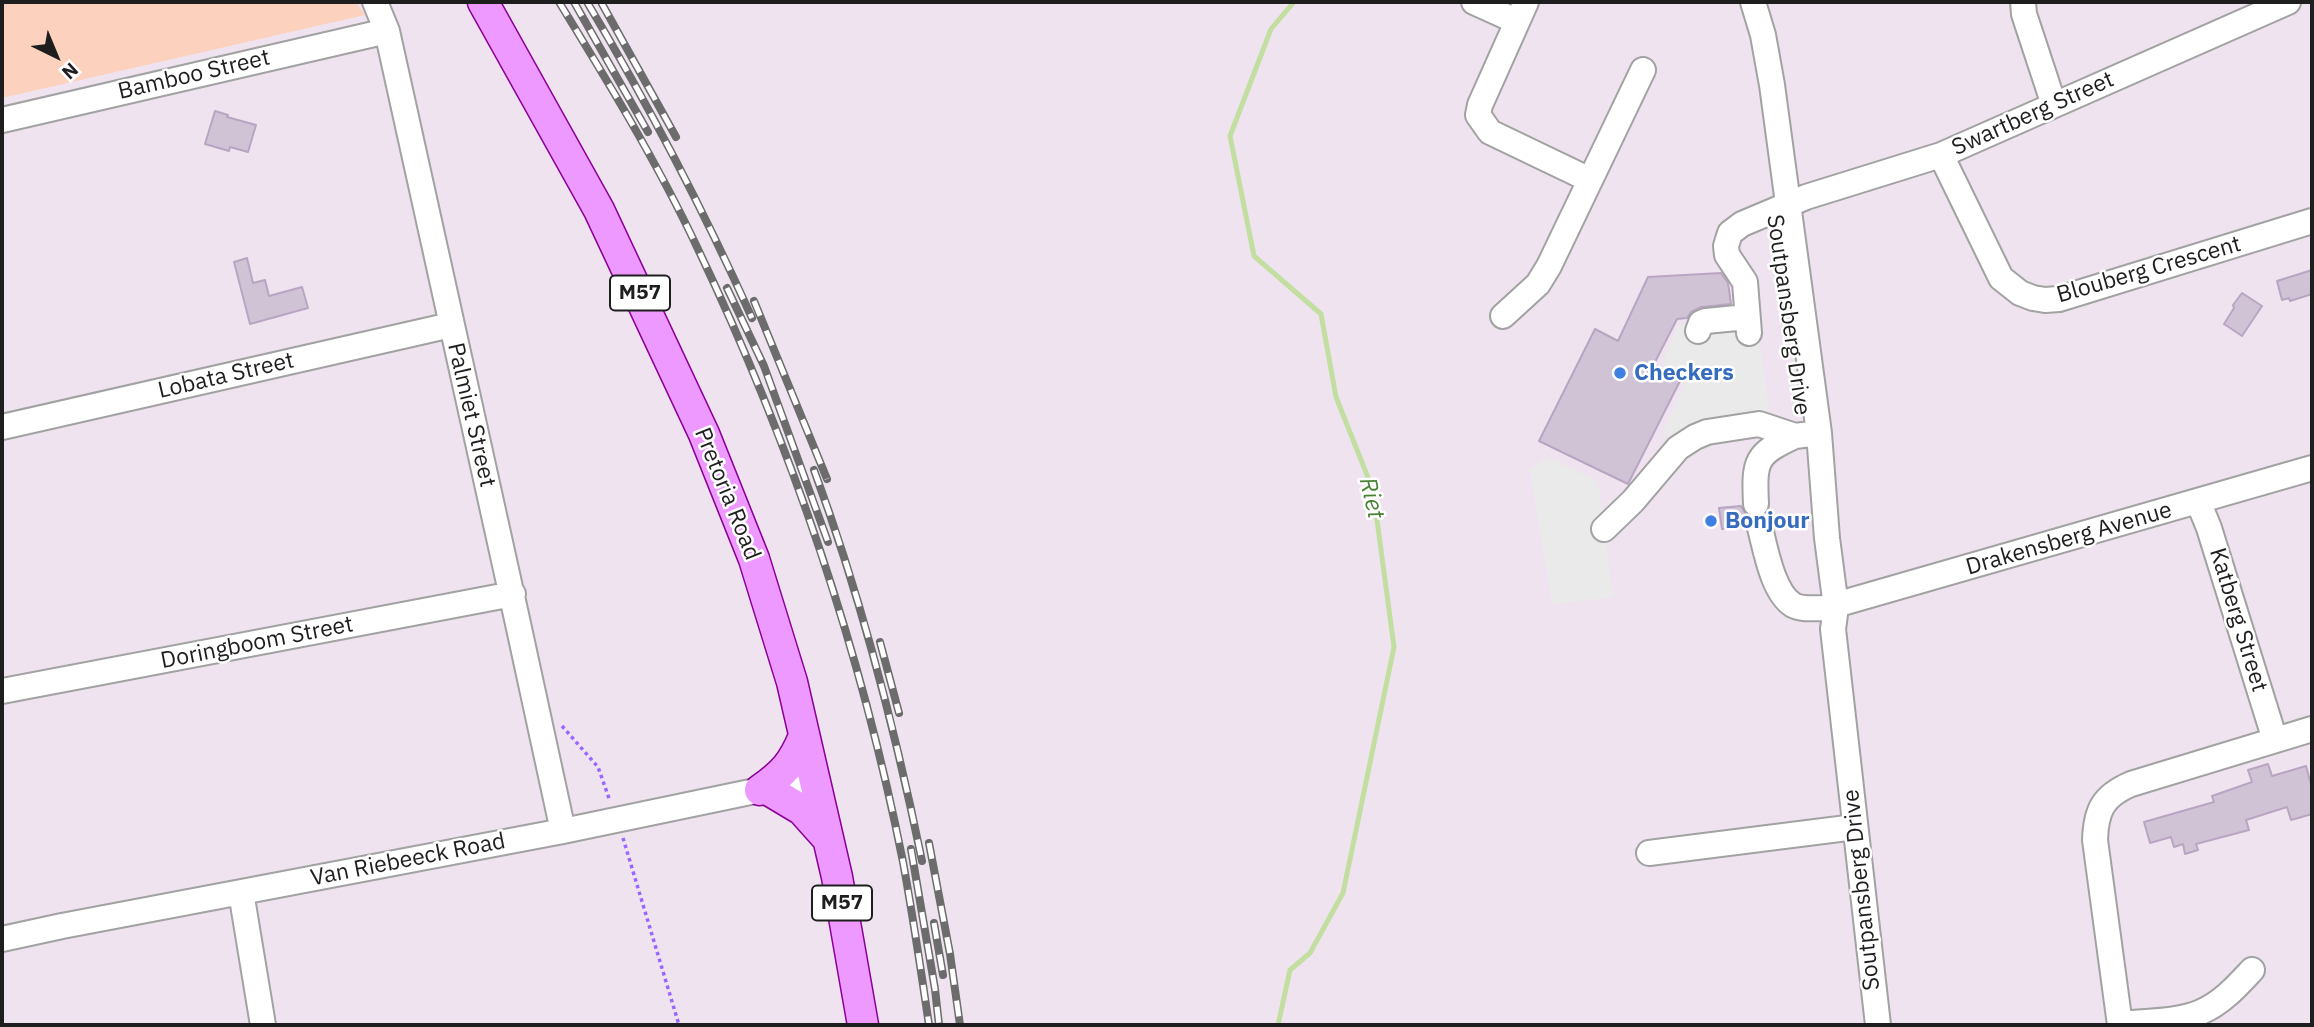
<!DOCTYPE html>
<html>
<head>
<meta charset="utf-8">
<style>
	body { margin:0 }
	#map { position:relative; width:2314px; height:1027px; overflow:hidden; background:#efe3f0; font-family:"IBM Plex Sans",sans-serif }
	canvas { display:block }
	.frame { position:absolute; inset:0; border:4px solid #1e1e1e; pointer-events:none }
	.north { position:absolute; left:21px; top:21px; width:70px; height:70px; -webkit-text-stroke:5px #fff; paint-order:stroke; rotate:137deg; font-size:19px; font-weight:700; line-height:28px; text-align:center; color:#1e1e1e }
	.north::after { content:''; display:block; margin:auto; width:24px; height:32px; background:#1e1e1e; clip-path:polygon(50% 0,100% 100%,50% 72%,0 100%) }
</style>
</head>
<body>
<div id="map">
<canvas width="2314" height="1027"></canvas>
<div class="frame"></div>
<div class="north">N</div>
</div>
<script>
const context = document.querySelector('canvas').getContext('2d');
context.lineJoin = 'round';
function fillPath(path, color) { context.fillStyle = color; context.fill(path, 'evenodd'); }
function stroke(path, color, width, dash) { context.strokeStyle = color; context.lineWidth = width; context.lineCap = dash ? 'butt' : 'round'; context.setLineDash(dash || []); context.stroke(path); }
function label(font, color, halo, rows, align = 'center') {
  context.font = font + ' "IBM Plex Sans",sans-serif'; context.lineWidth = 5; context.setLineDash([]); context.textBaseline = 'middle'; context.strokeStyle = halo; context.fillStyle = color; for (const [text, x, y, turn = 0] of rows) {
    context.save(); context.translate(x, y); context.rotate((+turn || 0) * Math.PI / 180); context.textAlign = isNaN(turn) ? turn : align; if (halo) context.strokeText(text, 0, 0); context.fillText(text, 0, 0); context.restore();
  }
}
const park = new Path2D(`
	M2,2H356L365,15L2,98Z`);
const parking = new Path2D(`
	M1757,319L1771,425L1684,450L1663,434L1686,380L1663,362L1677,326Z
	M1547,457L1598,482L1613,597L1552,604L1530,470Z`);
const stream = new Path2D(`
	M1278,1025L1290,970L1310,953L1343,893L1394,647L1373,490L1336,397L1321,314L1254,256L1230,136L1271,29L1294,2`);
const building = new Path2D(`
	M215,111L228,115L227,117L256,125L248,152L230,147L229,151L205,144Z
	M247,258L253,283L265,280L269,296L302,287L308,308L250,324L234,262Z
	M2312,270V294L2290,301L2289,298L2282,300L2277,281Z
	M1721,273L1728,283L1731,304L1701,307L1691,312L1687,318L1677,319L1654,364L1680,381L1628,484L1539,441L1595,329L1618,341L1648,277Z
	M2242,293L2262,306L2242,336L2224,324L2234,308L2233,305Z
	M1741,506L1747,516L1745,526L1722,529L1719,508Z
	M2268,764L2272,776L2306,766L2312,788V814L2291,820L2287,807L2246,820L2249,830L2196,844L2198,850L2185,854L2183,844L2174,847L2171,837L2150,843L2144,822L2214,802L2212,796L2252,782L2248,770Z`);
const path = new Path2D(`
	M562,726L598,767L610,801
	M623,838L679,1025`);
const minor = new Path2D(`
	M375,2L387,31C445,298 506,564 563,831
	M1474,2L1516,21
	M1526,2L1480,105L1478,115L1490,132L1588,179
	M1753,2L1763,35L1772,85L1819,433L1827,538L1836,607L1833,629L1878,1025
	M2023,2L2024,14L2054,105
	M2,120L387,31
	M1941,155L2001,278L2020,293L2033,298L2045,300L2059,299L2312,221
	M1503,316L1538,284L1549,266L1643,70
	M1698,331L1701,323L1706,321L1747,317
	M1749,333L1745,282L1727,255L1726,246L1730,233L1742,224L1806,197L1941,155L2288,2
	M2,427L451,325
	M2198,501L2209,528L2275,740
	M1756,504C1754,461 1755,454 1795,436
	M1759,524C1765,546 1772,592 1793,605C1802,610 1815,608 1825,608L2312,468
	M1604,529L1633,501L1678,448L1695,437L1707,432L1759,424L1795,436L1819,433
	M2,691L513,594
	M1649,853L1855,827
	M241,892L263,1025
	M2,939L62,926L563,831L760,790L815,783
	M2120,1024C2146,1021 2178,1022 2201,1012C2222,1003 2237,986 2252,970
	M2120,1025L2095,840C2096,810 2103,796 2131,784L2312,729`);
const major = new Path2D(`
	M483,2L599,210L704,434L754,559L792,682L837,877L863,1025
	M767,789L802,810L827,838
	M760,790C784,773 793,763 804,736`);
const rail = new Path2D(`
	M559,2C608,82 657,162 697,247C790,442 861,650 903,862C913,916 921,971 929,1025
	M574,2L648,132
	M587,2C648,104 703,209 752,318
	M601,2L676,137
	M727,288L764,366L828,542
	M754,301L827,479
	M814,470C861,597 895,729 922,861
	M880,642L899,713
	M929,843L950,954L960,1025
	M911,849L935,989L939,1025
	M934,923L943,975`);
const markers = [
	[1620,373,7,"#3f7fe0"],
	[1711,521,7,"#3f7fe0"]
];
const shields = [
	[640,293,60],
	[842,903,60]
];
const shieldNames = [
	["M57",640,293],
	["M57",842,903]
];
const streetNames = [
	["Bamboo Street",194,75,-13],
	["Swartberg Street",2033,114,-24],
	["Blouberg Crescent",2149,270,-16],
	["Soutpansberg Drive",1788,315,82],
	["Lobata Street",226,376,-13],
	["Palmiet Street",471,415,77],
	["Pretoria Road",727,494,68],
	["Drakensberg Avenue",2069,539,-16],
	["Katberg Street",2238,620,73],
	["Doringboom Street",257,643,-11],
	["Van Riebeeck Road",408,860,-11],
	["Soutpansberg Drive",1862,890,-96]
];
const shopNames = [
	["Checkers",1634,373],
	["Bonjour",1725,521]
];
const waterNames = [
	["Riet",1371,498,77]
];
fillPath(park, '#fcd2be');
fillPath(parking, '#eaeaea');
stroke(stream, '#c2dfa1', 5);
fillPath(building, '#d1c3d6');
stroke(building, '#b9a5c2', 2);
stroke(minor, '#a2a2a2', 28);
stroke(major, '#8c0098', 33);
stroke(path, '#9b65ff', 3.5, [3.5, 3.5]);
stroke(minor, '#fff', 24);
stroke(major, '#ed99ff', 30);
stroke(rail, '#6c6c6c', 8);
stroke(rail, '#fff', 5, [16]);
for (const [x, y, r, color] of markers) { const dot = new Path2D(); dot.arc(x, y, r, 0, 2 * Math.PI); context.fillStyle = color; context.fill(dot); stroke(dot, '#fff', 2.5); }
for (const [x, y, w] of shields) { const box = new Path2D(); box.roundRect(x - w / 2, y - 17.5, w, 35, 5); context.fillStyle = '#fff'; context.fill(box); stroke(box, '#1e1e1e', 2); }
label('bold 21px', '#1e1e1e', null, shieldNames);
label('23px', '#1e1e1e', '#fff', streetNames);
label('bold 23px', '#366cbe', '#fff', shopNames, 'left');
label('italic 24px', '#488235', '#fff', waterNames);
</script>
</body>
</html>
